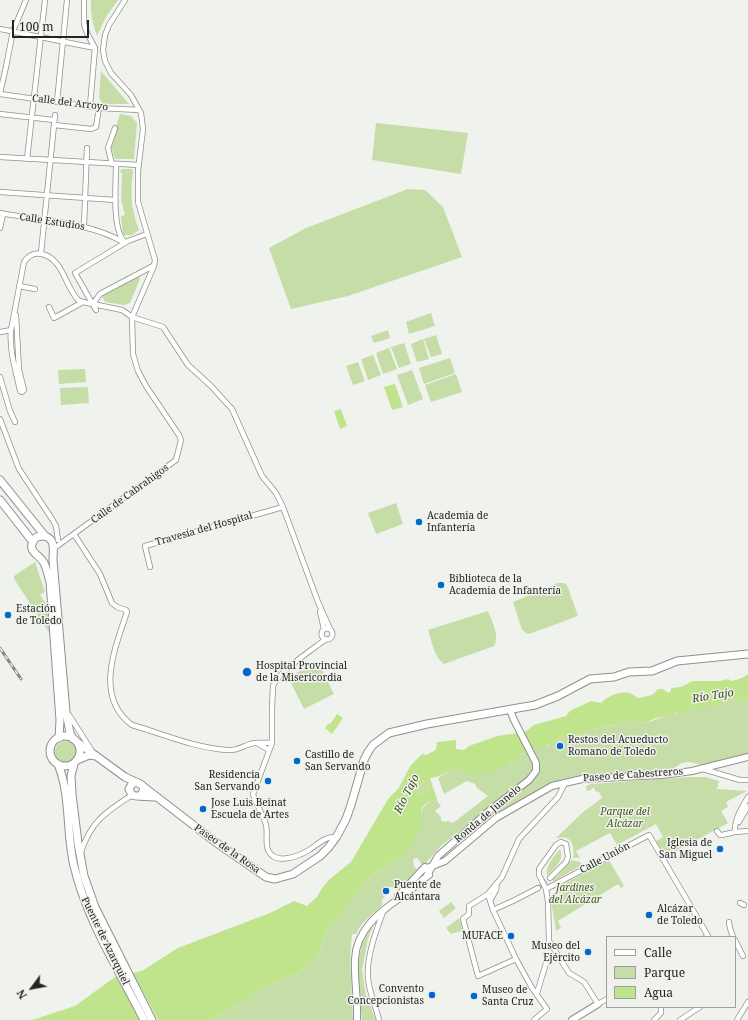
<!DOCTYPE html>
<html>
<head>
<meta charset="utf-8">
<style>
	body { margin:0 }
	#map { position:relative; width:748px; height:1020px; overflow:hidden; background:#f0f2ed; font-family:"Noto Serif",serif }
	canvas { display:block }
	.legend { position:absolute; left:606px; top:936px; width:130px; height:72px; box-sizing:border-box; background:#f0f2ed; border:1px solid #9ea09c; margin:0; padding:5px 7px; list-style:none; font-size:12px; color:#232422 }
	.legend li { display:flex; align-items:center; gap:8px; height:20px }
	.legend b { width:20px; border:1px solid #9ea09c }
	.north { position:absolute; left:12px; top:968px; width:40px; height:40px; -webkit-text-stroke:3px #f0f2ed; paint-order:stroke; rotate:238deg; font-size:11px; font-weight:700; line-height:16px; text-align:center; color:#232422 }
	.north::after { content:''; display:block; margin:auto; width:14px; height:18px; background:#232422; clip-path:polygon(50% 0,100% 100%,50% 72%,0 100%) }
	.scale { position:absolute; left:12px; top:20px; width:77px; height:18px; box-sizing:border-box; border:2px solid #232422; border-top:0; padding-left:5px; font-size:12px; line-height:14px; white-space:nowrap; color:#232422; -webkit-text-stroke:3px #f0f2ed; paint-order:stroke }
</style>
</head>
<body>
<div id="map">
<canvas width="748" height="1020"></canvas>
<ul class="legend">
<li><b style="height:5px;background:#fff"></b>Calle</li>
<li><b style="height:11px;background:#c6dda8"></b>Parque</li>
<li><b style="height:11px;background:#bfe48c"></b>Agua</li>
</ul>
<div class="north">N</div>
<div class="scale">100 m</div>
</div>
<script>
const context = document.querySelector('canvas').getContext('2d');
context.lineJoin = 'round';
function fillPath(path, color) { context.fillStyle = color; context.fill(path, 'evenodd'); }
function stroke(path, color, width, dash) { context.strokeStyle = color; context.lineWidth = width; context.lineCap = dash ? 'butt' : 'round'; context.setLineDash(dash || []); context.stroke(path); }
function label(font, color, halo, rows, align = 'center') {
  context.font = font + ' "Noto Serif",serif'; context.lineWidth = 3; context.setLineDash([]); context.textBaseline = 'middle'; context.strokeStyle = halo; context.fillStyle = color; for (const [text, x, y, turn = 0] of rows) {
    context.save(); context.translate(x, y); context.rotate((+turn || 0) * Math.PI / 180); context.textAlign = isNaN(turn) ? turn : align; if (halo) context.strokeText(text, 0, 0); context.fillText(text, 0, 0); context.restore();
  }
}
const green = new Path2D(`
	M91,0H118L106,17L97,36C93,24 90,13 91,0Z
	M101,71L129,104H103L99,98Z
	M120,114L131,116L137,123L134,159H115L110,145Z
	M376,123L468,133L461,174L372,160Z
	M122,169H132L133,172C130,197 131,206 139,230L132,235H123L121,216L125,215L121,200L122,174L120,171Z
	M408,189L425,190L443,207L462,257L348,296L291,309L269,248L306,228Z
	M138,276L140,279L130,303L124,305L105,302L102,296Z
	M431,313L435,326L409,334L406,322Z
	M388,330L390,338L374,343L371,336Z
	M436,335L442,354L431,357L424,339Z
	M423,339L429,359L417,362L411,344Z
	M404,343L411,364L399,368L391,347Z
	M389,348L397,369L383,374L376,353Z
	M373,355L381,375L368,380L361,359Z
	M450,358L455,373L424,384L419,368Z
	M358,362L365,381L353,385L346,366Z
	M85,369L86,382L59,384L58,370Z
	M412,370L423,399L408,405L397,375Z
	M456,374L462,392L431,402L425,385Z
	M88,387L89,403L61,405L60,388Z
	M396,503L403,524L376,534L368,513Z
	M35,562L45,592L40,595L47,605L50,634L14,579V576Z
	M558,583H564L567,585L578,616L529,634L526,633L522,630L513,602Z
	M488,611C492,622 500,635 494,646L444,664C434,657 432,642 428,630Z
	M318,662L334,694L304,709L288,677Z
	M734,698L738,701L748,700V754L702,765L689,762L682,763L669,771L580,776L569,778L554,783L497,813L484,824L477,817L442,845L423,866L417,858L413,859L414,866L418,871L398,889C391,886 387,886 382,891V894L385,897L382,899V905L361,925L356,934H352L350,958L353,1020H211L280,979L297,974L319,956L324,935L372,875L385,868L389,861L398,860L421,816C423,804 427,803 437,799V801L441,806L435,811L441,817V820L443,822L448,821L453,823L488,796L477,788L475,784L467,781L444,794L438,778L453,769L509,765L526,751L540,746H547L564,736L573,734L577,735L600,727L613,725L628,721L645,723L694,707L723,704Z
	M55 752a11 11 0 1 1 22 0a11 11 0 1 1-22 0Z
	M690,777H705L719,781L717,789L747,791L726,802L728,807L721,811L728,823L665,857L656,841L663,837L656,824L617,845L610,833L576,851L580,858H573C575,852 573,839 566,838C563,837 559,838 556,838L582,813L602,798L599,792L595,791L594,787L591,790L587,791L586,786L591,784Z
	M426,781L429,783C429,791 426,794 418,796L417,794L422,782Z
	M560,849C565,860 554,869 547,876C545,866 554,856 560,849Z
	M571,860L580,862L582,865L554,881L552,880L558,875Z
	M609,860L624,886L621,888L618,884L558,921L561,928L556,931L551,901L560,894L556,888Z
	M451,902L456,908L444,918L439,911Z
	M459,918L463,932L461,933V931L451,934L446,928Z
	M374,923L368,939L362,970L366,995L376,1020H362C360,989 351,948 374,923Z`);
const water = new Path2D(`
	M395,384L403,407L392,410L384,387Z
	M341,409L347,426L340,429L334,411Z
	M748,674V700L738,701L734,698L723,704L699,710L694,707L688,709L684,713L677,712L669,716L656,718L645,723L628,721L613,725L600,727L577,735C566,732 557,741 548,745C541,748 532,747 525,752C519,756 514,762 508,765C496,771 482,773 469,774C451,761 448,777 430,778L437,799L426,803L422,808L420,827L406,853L398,860L389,861L385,868L372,875L324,935L319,956L297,974L280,979L211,1020H32L75,1006L115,977L142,971L178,948L270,913L294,901L307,906L317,897L322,888L330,879L351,862L388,799L398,789L411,765L422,754L426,755L436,750L437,742L456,740V749L464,750L469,746L497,736L525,732L534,725L566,716L570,711L591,701L601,703C608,696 619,691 630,693C632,694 636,697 639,698L652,695L658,689H663L668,693L671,691V688L681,687L693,681H720L728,679L732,681L742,678ZM426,781L429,783C429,791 426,794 418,796L417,794L422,782Z
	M337,714L343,718L332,734L325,728L328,724L331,723Z`);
const pier = new Path2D(`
	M132,971L158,1020H139L116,975Z`);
const minorTunnel = new Path2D(`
	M538,888L550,878`);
const minor = new Path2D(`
	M84,0V24L87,33L95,48L90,106
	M0,29L95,48
	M0,93L6,67L13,31L26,0
	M0,94L99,108L139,110
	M57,102L67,0
	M0,114L54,120
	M54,125L91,129L96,127L99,108
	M0,157L139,165
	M27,159L45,0
	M112,164L108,148L115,128
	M116,165C116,183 112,226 123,240
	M0,192L115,200
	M0,213C42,221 87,221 125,243
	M84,226L87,148
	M0,228L3,214
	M41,253L55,115
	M19,286L35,289
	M93,304L100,294L153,266
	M49,307L54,318L83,302
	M96,310L75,273L128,241L147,234
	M11,330C9,351 16,371 20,391L22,392L24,390L19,370L16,315
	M0,332L11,330L24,262C28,256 34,252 42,254C63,259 65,286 78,300L83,302L122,310L132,317L163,327L188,365L211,386L232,409L262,476L276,493L283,507L318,602L330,629
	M0,377L10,411L15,422
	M0,419L19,469L52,519L56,526L58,540
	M74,534L100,574L112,603L117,607L126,610L127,612C115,648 94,697 132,725C163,734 195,748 227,750C237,751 241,747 250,744C257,742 264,743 272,743
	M53,549L176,460L181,440L179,435L146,386L138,371L133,354L132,317L154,266L155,260L138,202V171L143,129L141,113L131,95L111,73L105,61L103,50L105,35L109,25L125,0
	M150,567L145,546L283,507
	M320,612L324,629
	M321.5 634a5.5 5.5 0 1 1 11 0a5.5 5.5 0 1 1-11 0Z
	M326,639C312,650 280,670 273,686L272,709V743L253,794C256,805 263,814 266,825C268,833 265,842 268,850C275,866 299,856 309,850C317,845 324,837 334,837L336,838
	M69,715L92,751
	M257,743L269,750
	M703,769L740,780H748
	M739,822L748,806
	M717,831L720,835H722L735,832C734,820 742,807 748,797
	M735,832L748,831
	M81,852C91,821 106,812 132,795
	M550,878L566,862L568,857L566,844L561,842L556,845L539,869V875L546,889L548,902L549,941L569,973L584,982L598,1004L607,999
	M546,889L649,835L708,936L706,937
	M488,894L469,906V914L463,919L478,976L516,959
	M490,901L496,890L497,883
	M740,903L744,905
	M493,910L515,900L538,888
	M729,922L730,928L733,937
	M735,940L743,956
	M537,993L547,960
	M379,1020C376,1006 369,993 368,978C366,958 376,931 383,912
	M534,1020L547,1009L532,988L516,959L493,910L488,894L502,877L519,839L558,797L565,783
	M654,1020L661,1013V1007
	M680,1020L700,1007
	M737,1020L748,1002`);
const tertiary = new Path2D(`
	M422,870L445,861L496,818L552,786L582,779L662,775L692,771L748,757
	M426,877L438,856L489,811L529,780L536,771V763L514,720L510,710
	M398,896L425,867
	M357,1020C358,1000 354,979 355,959C356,931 379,912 400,898C410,892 419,882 429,875
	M572,1020L598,1004`);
const secondary = new Path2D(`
	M77,742L125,777L136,782
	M77,760L89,755L96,756
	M144,787L214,841L266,877L275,879L293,874L320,856L329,847L337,836L346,819L351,805L364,760L368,752L373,745L389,733L427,724L535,705L558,696L590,679L614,677L629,672L652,671L677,661L748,654
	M141,795L144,789L142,785L136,782L132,784L129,789L132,795C136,797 147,796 154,797`);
const primary = new Path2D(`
	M0,480L45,536C56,540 53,550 53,560L66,712L70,733L73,739
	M0,500L33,542
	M45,536C40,536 36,536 34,540C26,551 40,555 44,563C47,569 48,575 50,582L60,720L59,738
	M50 751a15 15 0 1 1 30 0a15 15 0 1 1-30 0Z
	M58,764C71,796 66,833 74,866C87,921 119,970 144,1020
	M74,764L71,776L72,794L78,843L84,876L95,907L152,1020`);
const rail = new Path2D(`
	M0,648L21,679`);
const markers = [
	[419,522,4,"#0566ce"],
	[441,585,4,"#0566ce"],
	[8,615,4,"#0566ce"],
	[247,672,5,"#0566ce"],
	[560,746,4,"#0566ce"],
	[297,761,4,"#0566ce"],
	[268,781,4,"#0566ce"],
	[203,809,4,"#0566ce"],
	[720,849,4,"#0566ce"],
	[386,891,4,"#0566ce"],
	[649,915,4,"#0566ce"],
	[511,936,4,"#0566ce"],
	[588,952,4,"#0566ce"],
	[432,995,4,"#0566ce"],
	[474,996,4,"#0566ce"]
];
const streetNames = [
	["Calle del Arroyo",70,103,7],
	["Calle Estudios",52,222,9],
	["Calle de Cabrahigos",130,494,-36],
	["Travesía del Hospital",204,529,-16],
	["Paseo de Cabestreros",633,775,-4],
	["Ronda de Juanelo",488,814,-40],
	["Paseo de la Rosa",227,849,35],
	["Calle Unión",605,858,-28],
	["Puente de Azarquiel",105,941,64]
];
const poiNames = [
	["Academia de",427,516],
	["Infantería",427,528],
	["Biblioteca de la",449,579],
	["Academia de Infantería",449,591],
	["Estación",16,609],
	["de Toledo",16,621],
	["Hospital Provincial",256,666],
	["de la Misericordia",256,678],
	["Restos del Acueducto",568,740],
	["Romano de Toledo",568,752],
	["Castillo de",305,755],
	["San Servando",305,767],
	["Residencia",260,775,"right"],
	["San Servando",260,787,"right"],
	["Jose Luis Beinat",211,803],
	["Escuela de Artes",211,815],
	["Iglesia de",712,843,"right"],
	["San Miguel",712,855,"right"],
	["Puente de",394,885],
	["Alcántara",394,897],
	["Alcázar",657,909],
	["de Toledo",657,921],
	["MUFACE",503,936,"right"],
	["Museo del",580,946,"right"],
	["Ejército",580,958,"right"],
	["Convento",424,989,"right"],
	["Concepcionistas",424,1001,"right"],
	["Museo de",482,990],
	["Santa Cruz",482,1002]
];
const parkNames = [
	["Parque del",625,812],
	["Alcázar",625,824],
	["Jardines",575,888],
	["del Alcázar",575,900]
];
const waterNames = [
	["Río Tajo",713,696,-9],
	["Río Tajo",407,794,-63]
];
fillPath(green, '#c6dda8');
fillPath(water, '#bfe48c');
fillPath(pier, '#f0f2ed');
stroke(minorTunnel, '#c7c9c4', 4.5, [4.5, 2]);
stroke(minor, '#8f918c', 6);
stroke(tertiary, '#8f918c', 8);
stroke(secondary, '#8f918c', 9);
stroke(primary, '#8f918c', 9);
stroke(minor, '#fff', 4.5);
stroke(tertiary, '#fff', 6);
stroke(secondary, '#fff', 7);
stroke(primary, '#fff', 7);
stroke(rail, '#848683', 3);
stroke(rail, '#f0f2ed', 1.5, [4.5]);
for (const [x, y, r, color] of markers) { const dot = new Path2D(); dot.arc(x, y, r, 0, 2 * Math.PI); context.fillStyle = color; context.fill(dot); stroke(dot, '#f0f2ed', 1.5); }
label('10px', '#232422', '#f0f2ed', streetNames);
label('10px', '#232422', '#f0f2ed', poiNames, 'left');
label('italic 10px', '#42581c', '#f0f2ed', parkNames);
label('italic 11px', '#354b0b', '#f0f2ed', waterNames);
</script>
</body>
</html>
